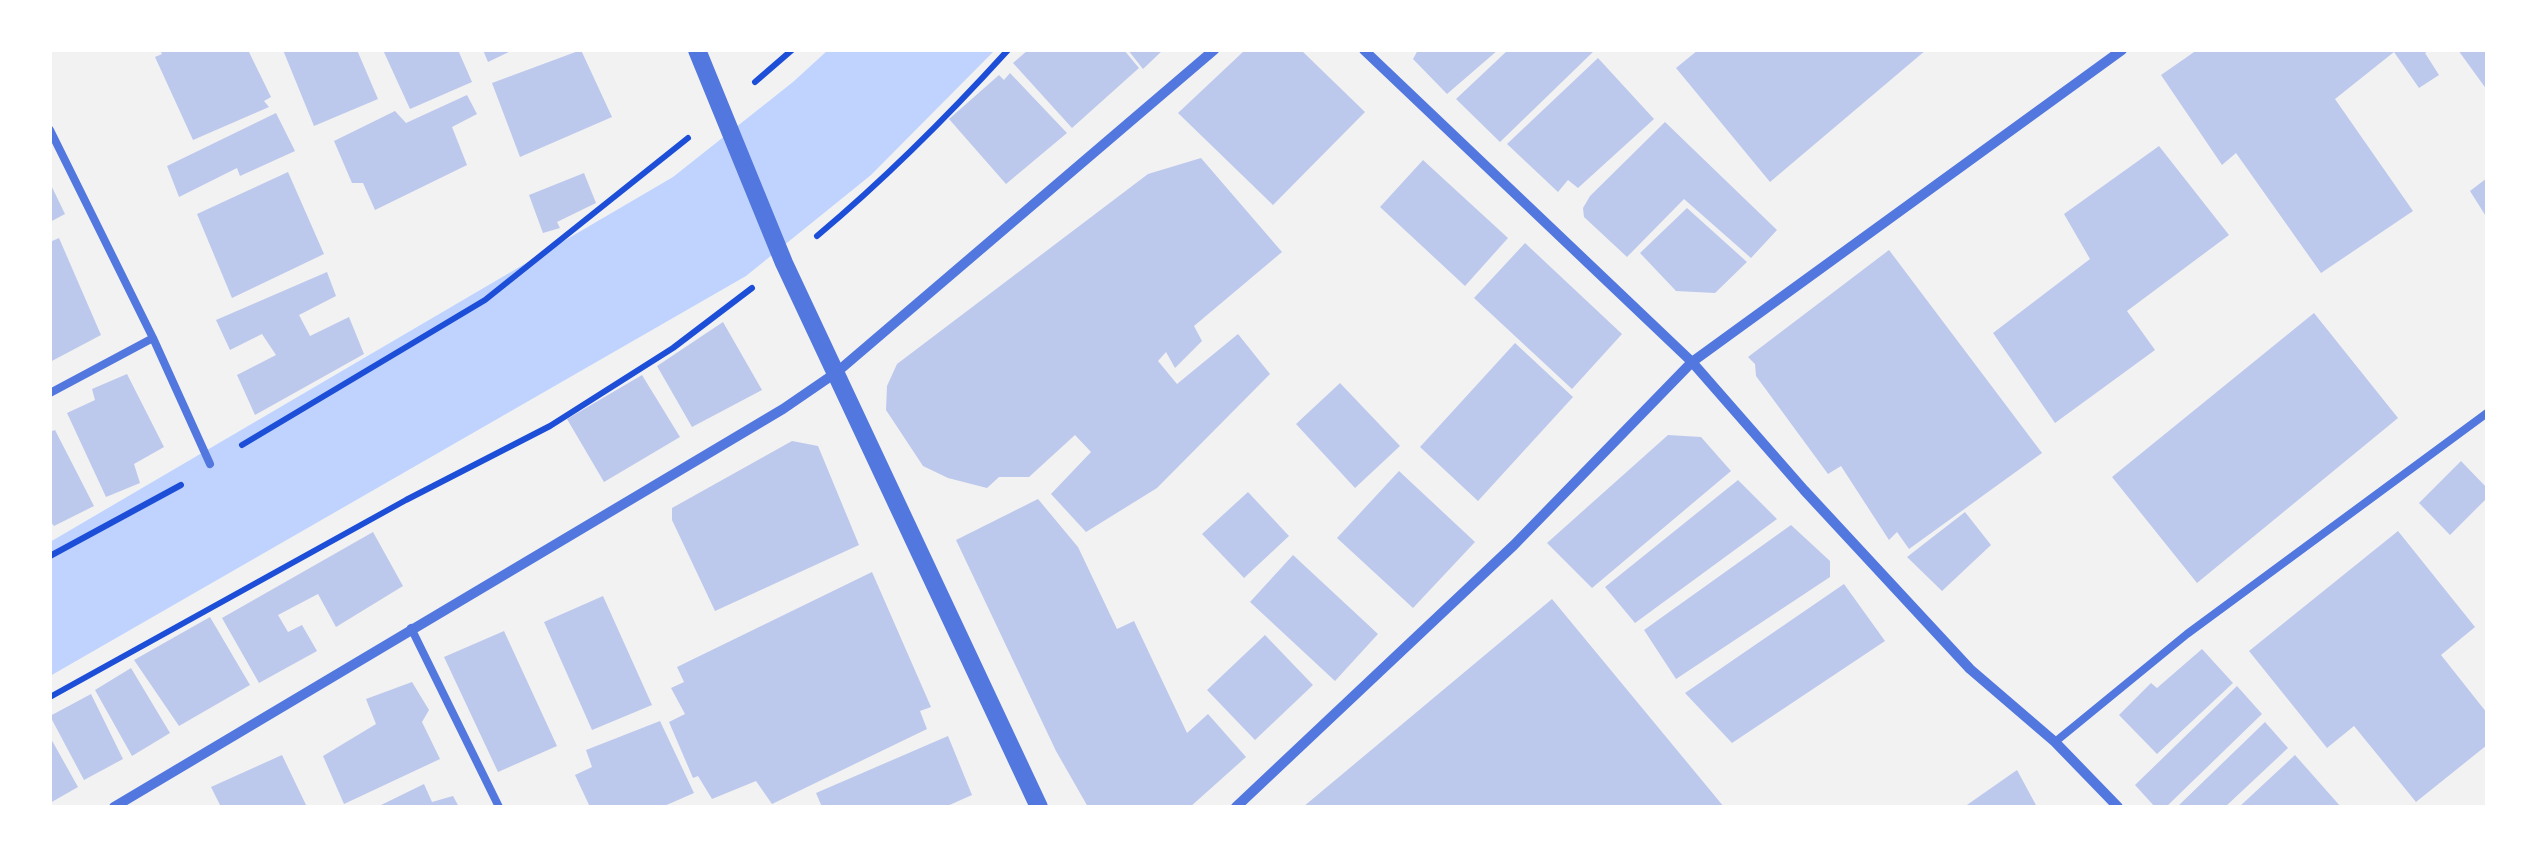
<!DOCTYPE html>
<html>
<head>
<meta charset="utf-8">
<style>
	body { margin:0 }
	#map { position:relative; width:2537px; height:857px; overflow:hidden; background:#f2f2f2; font-family:Roboto,sans-serif }
	canvas { display:block }
	.frame { position:absolute; inset:0; border:52px solid #fff; pointer-events:none }
</style>
</head>
<body>
<div id="map">
<canvas width="2537" height="857"></canvas>
<div class="frame"></div>
</div>
<script>
const context = document.querySelector('canvas').getContext('2d');
context.lineJoin = 'round';
function fillPath(path, color) { context.fillStyle = color; context.fill(path, 'evenodd'); }
function stroke(path, color, width, dash) { context.strokeStyle = color; context.lineWidth = width; context.lineCap = dash ? 'butt' : 'round'; context.setLineDash(dash || []); context.stroke(path); }
const water = new Path2D(`
	M828,50H995L871,175L746,276L50,676V542L673,177L793,82Z`);
const building = new Path2D(`
	M160,50H248L271,97L264,101L269,107L193,140L155,57L162,54Z
	M283,50H357L378,99L314,126Z
	M383,50H458L472,82L410,109Z
	M483,50H513L488,62Z
	M581,50L612,117L520,157L492,83Z
	M1028,50H1124L1139,68L1072,128L1013,63Z
	M1128,50H1163L1143,69Z
	M1245,50H1301L1365,112L1273,205L1178,113Z
	M1418,50H1498L1447,94L1413,59Z
	M1508,50H1595L1500,142L1456,99Z
	M1698,50H1926L1770,182L1676,68Z
	M2197,50H2430L2425,53L2439,75L2419,88L2394,52L2335,99L2413,211L2321,273L2236,153L2222,165L2161,75Z
	M2458,50H2487V90Z
	M1598,58L1654,119L1578,188L1568,180L1558,192L1507,144Z
	M1010,73L1067,133L1006,184L949,119L999,75L1004,80Z
	M467,95L477,114L452,127L467,165L375,210L363,183H352L334,141L395,111L406,123Z
	M276,113L295,151L240,176L237,168L179,197L167,166Z
	M1665,122L1777,230L1751,258L1684,199L1627,257L1584,217L1583,208L1590,196Z
	M2159,146L2229,235L2127,311L2155,350L2055,423L1993,333L2090,259L2064,214Z
	M1201,158L1282,252L1194,326L1202,341L1175,368L1166,352L1158,361L1177,384L1238,334L1270,374L1157,488L1086,532L1051,494L1091,452L1075,435L1029,477H999L987,488L948,478L923,466L886,410L887,386L897,364L1148,174Z
	M1423,160L1508,238L1465,286L1380,207Z
	M288,172L324,254L232,298L197,214Z
	M584,173L596,203L557,222L560,228L543,233L529,195Z
	M2487,178V218L2470,191Z
	M50,183L65,214L50,222Z
	M1687,208L1747,262L1715,293L1676,291L1640,253Z
	M59,238L101,335L50,362V242Z
	M1525,243L1622,334L1572,389L1474,298Z
	M1889,250L2042,453L1909,549L1897,532L1889,540L1841,466L1828,474L1756,376L1755,364L1748,357Z
	M327,272L336,296L299,315L310,336L349,317L364,354L255,415L237,375L276,355L262,334L230,350L216,320Z
	M2314,313L2398,418L2197,583L2112,477Z
	M723,322L762,390L692,427L657,366Z
	M1515,343L1573,397L1478,501L1420,447Z
	M127,374L164,447L134,464L140,483L106,497L67,413L95,400L92,389Z
	M642,375L680,437L604,482L567,419Z
	M1340,383L1400,446L1355,488L1296,424Z
	M55,430L94,506L54,526L50,521V432Z
	M1668,435L1701,437L1731,471L1592,588L1547,543Z
	M792,441L818,446L859,545L715,611L672,520V508Z
	M2461,461L2487,488V498L2450,535L2419,503Z
	M1399,471L1475,542L1413,608L1337,538Z
	M1738,480L1777,519L1635,623L1605,587Z
	M1248,492L1289,536L1244,578L1202,534Z
	M1038,499L1078,547L1117,629L1134,621L1187,733L1208,714L1246,757L1190,807H1088L1056,751L956,540Z
	M1965,512L1991,545L1942,591L1907,557Z
	M1791,525L1830,561V577L1676,679L1644,630Z
	M2398,531L2475,627L2441,655L2487,713V745L2416,802L2354,726L2327,748L2249,651Z
	M373,532L403,586L336,627L318,594L278,615L288,632L302,625L317,651L259,683L222,618Z
	M1293,555L1378,634L1335,681L1250,602Z
	M872,572L931,707L920,711L927,729L772,804L756,781L712,799L698,776L693,778L669,722L685,714L671,688L684,682L677,667Z
	M1844,584L1885,641L1732,743L1685,693Z
	M603,596L652,705L592,730L544,622Z
	M1552,599L1724,807H1303Z
	M210,617L250,685L179,726L134,660Z
	M504,631L557,746L498,772L444,657Z
	M1265,635L1313,685L1255,740L1207,690Z
	M2202,649L2233,683L2157,754L2119,715L2151,683L2157,688Z
	M131,668L170,733L132,756L95,690Z
	M412,682L429,710L422,722L440,759L344,804L323,756L376,724L366,699Z
	M2237,686L2262,714L2166,807H2155L2135,785Z
	M91,694L123,759L84,780L50,716Z
	M660,721L694,793L662,807H590L575,775L592,767L586,750Z
	M2265,722L2288,748L2225,807H2177Z
	M948,736L972,795L945,807H822L816,793Z
	M50,737L78,787L50,803Z
	M282,755L307,807H221L211,787Z
	M2295,755L2341,807H2239Z
	M2017,770L2037,807H1964Z
	M424,784L432,802L453,796L459,807H377Z`);
const path = new Path2D(`
	M755,82L792,50
	M817,236C885,179 948,116 1008,50
	M242,445L485,300L688,138
	M50,556L181,485
	M50,697L406,500L550,426L673,348L752,288`);
const service = new Path2D(`
	M50,130L153,338L210,464
	M50,393L153,338
	M411,628L499,807
	M2055,742L2187,634L2487,413`);
const minor = new Path2D(`
	M1364,50L1692,362L1804,490L1970,669L2055,742L2118,807
	M114,807L783,409L837,372L1214,50
	M1236,807L1514,545L1692,362L2122,50`);
const tertiary = new Path2D(`
	M697,50L784,263L1039,807`);
fillPath(water, '#bfd3fe');
fillPath(building, '#bdc9ec');
stroke(path, '#1d4ed8', 6);
stroke(service, '#5277de', 8);
stroke(minor, '#5277de', 10);
stroke(tertiary, '#5277de', 18);
</script>
</body>
</html>
